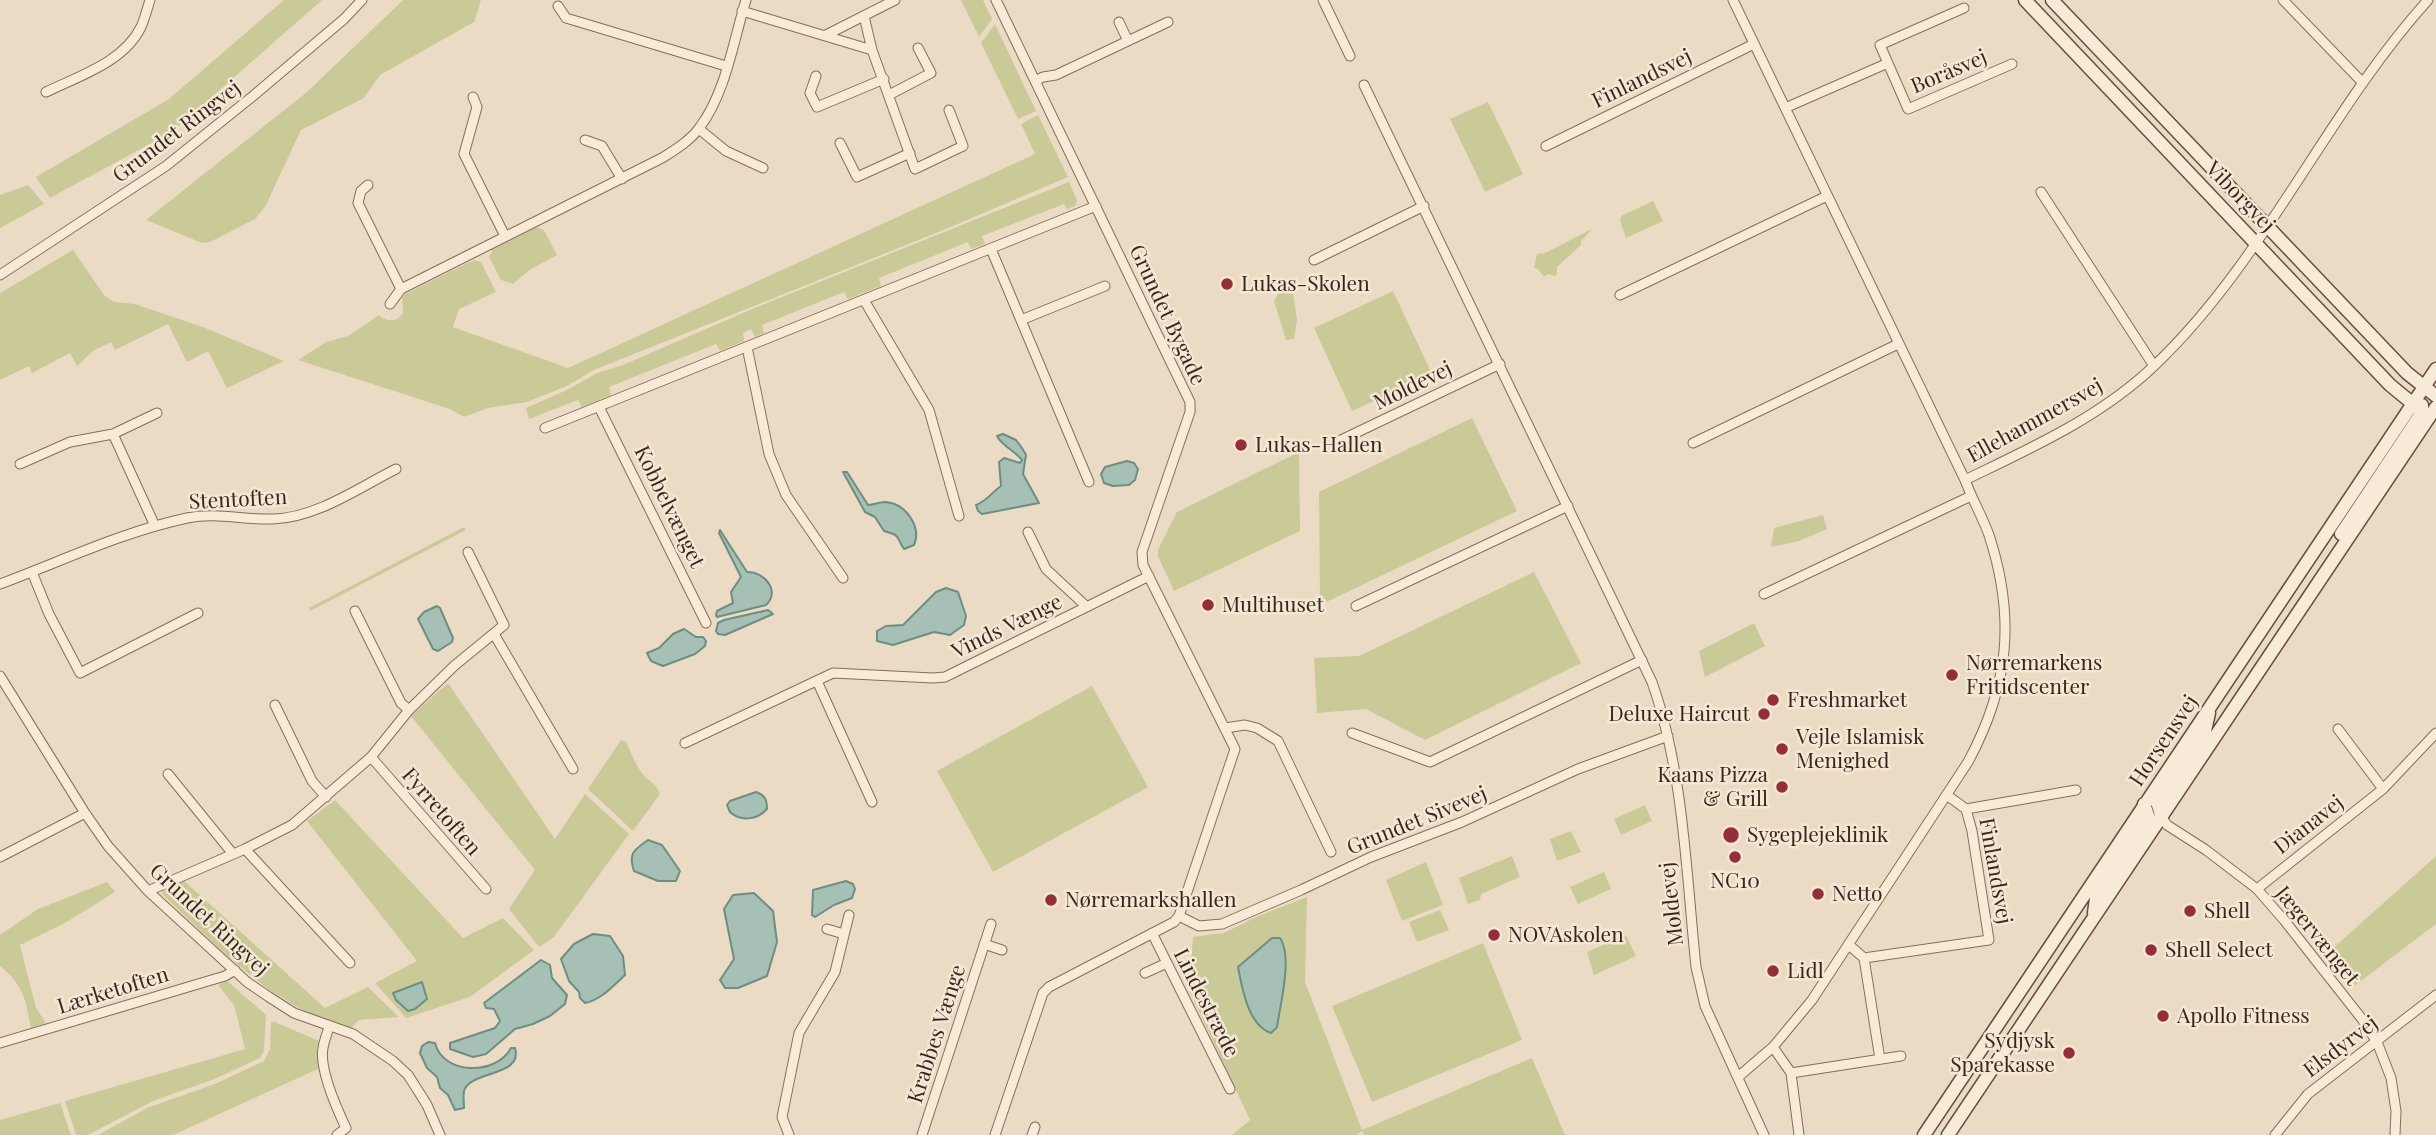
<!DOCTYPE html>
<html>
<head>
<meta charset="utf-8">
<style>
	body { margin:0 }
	canvas { display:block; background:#ecdbc4 }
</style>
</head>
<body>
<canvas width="2436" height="1135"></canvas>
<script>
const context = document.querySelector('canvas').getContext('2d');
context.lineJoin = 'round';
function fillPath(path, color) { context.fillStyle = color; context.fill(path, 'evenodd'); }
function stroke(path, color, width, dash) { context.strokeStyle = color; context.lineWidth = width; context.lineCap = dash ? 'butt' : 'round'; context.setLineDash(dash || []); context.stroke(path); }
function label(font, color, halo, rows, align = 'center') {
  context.font = font + ' "Playfair Display",serif'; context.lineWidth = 5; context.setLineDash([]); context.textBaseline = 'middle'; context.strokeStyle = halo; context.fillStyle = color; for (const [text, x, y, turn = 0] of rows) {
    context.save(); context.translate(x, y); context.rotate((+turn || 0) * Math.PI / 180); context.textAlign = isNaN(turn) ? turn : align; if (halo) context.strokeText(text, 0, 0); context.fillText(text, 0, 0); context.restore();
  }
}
const green = new Path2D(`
	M284,0H322L172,132L50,198L36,177L169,99Z
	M403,0H481L474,22L380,75L364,98L301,130L265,207L255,219L210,242L202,243L146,220L307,92Z
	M961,0H983L992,19L979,37Z
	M995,24L1036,111L1018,119L981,43Z
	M1488,102L1523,174L1485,192L1450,119Z
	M1038,115L1068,177L946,229L594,370L567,386L527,402L488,408L464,417L450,409L298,360L326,342L348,336L379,315C387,323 397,322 403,313L402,298L405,294L474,260L481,262L496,292L459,309L453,327L568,368L1035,154L1021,124Z
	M1069,182L1077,200L1075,206L1067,209L1064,204L982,236L985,244L971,249L968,242L879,278L881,286L848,299L844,292L762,325L764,333L755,337L751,329L743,333L744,341L720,351L716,344L609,387L611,395L582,407L578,400L529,419L526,408L569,389L597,373L623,365L752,309Z
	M28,185L44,204L0,228V195Z
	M1653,201L1663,221L1626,238L1620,221L1621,216Z
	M537,227L544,230L557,255L531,269L513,284L501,280L489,257L493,249Z
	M1592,229L1581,241V245L1557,267V274L1555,276L1548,274L1544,277L1538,269L1534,268L1537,254L1545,253Z
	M73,250L104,295L114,302L135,304L203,327L284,361L227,388L208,351L187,362L168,324L115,350L111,342L93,351L77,366L70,353L32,373L29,366L0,380V293Z
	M1292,285L1297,320L1294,339L1286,340L1274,301L1282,286Z
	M1393,291L1432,374L1352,411L1314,328Z
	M1472,418L1517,511L1320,605L1319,492Z
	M1299,452L1300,531L1174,591L1158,556V550L1177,512Z
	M1823,515L1827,529L1799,541L1771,547L1774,528Z
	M464,527L466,530L310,611L309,608Z
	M1534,572L1581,663L1425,740L1366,709L1317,713L1314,658L1359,656Z
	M1754,623L1765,646L1705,677L1699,651Z
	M448,683L555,839L585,794L629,834L554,937L539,947L509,909L535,870L411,716Z
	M1092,686L1148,787L993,872L937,771Z
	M621,740L626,742C631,752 635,764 642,773C648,781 657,784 660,794L633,831L588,789Z
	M335,800L463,938L503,918L534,950L470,997L406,1018L375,983L417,961L307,821Z
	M1645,805L1652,821L1621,835L1614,819Z
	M1571,831L1581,852L1557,861L1550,839Z
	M1512,856L1520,877L1481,894L1480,900L1468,904L1459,878Z
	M2436,856V924L2353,987L2331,950Z
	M1426,862L1443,905L1402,921L1386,880Z
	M1604,872L1611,889L1578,904L1570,887Z
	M182,879L325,1008L368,987L399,1017L359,1020L351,1028L307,1013L269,990L226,955L162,894L164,888Z
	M107,882L115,892L65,923L20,945L36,1008L46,1023L31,1028C25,998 24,986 0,966V935L38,909Z
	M1307,897L1305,982L1362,1130L1532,1058L1565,1135H1364L1362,1131L1357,1135H1232L1250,1120L1189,990L1193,937L1224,933L1256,917Z
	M1440,910L1449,930L1417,942L1409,922Z
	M1626,935L1636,956L1594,975L1587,952Z
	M1483,943L1522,1040L1372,1102L1332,1006Z
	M226,980L266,1015L264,1051L260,1058L212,1080L153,1101L88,1135H76L65,1101L245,1049L234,1005L218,985Z
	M271,1022H275L319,1041L317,1050L320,1068L173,1135H98L147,1108L217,1083L264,1061L270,1049Z
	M60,1103L71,1135H0V1120Z`);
const water = new Path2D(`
	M1003,434L1016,440L1022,448L1026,455L1023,474L1039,503L982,514L978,511L976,505C987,501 992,492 1001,486L999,462L1004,458L1020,463L1022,460C1015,451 1002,446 997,436Z
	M1127,461L1134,463L1138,469L1135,480L1129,485L1113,486L1104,483L1101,474L1105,467Z
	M843,472H847L868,505C874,505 879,502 885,502C905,503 922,526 914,545L904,549C895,536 902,536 884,531L875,517L865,512Z
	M720,530L747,572C764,571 781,591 766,605L717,617L716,615L717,611L733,603L731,592L741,577L719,533Z
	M946,588L958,592L966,616L964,625L950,635L934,632L893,645L877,641V631L886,626L903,625L936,592Z
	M437,606L440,608L453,638L452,642L438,651L433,649L418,619L424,612Z
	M768,610L773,614L725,635L718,634L716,631L718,623L724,620Z
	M684,629L696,637H703L706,641L705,646L695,654L663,666L651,661L647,653L659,648L673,634Z
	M756,792C765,795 767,800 767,809C757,820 741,822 730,812L727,805L730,801Z
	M648,840L662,845L680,871L676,881H658L634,871C628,853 634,850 648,840Z
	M846,881L853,884L855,889L852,898L834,905L815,917L812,915L813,890Z
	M754,893L773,911L777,942L767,976L738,988H725L720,980L734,959L724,909L733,895Z
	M593,934L610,936L623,956L625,975C613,986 601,1000 585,1003L580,998L579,992L569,981L561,959L574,944Z
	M1272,938H1280C1293,957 1280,1005 1277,1027L1271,1033C1248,1025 1242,988 1238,967Z
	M541,960L550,965L552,978L567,995L565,1004L550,1016L533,1024L515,1029L486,1054L473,1057L450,1049V1043L495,1028L500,1021L494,1009L486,1008L484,1003Z
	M422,982L427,999L415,1009L408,1011L396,1000L393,993Z
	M428,1042L435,1043C443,1075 496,1076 511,1048H515C524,1077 470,1070 464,1091C463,1096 464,1103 464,1108L455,1110L448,1095L440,1088L437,1077L427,1068L420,1053L422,1046Z`);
const street = new Path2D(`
	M1323,0L1350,56
	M1733,0L1965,480C1972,499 1982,516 1989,535C2016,618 2009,686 1968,762L1812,1000L1773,1047L1738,1077
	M2283,0L2363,83
	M558,6L566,18L726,66
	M1964,8L1880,45L1908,109L2012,64
	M742,11L872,50L915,169L963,146L949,110
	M864,16L872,50
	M1119,22L1128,41
	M826,35L895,0
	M816,76L810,93L817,107L884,79
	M1035,81L1043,77L1056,75L1168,22
	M1364,85L1652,682C1684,773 1686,872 1696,967L1705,1006L1764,1135
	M46,92C79,76 124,62 141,27C145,18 147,9 150,0
	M889,95L931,73L918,48
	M473,97L477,107L464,154L505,236
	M1785,108L1888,63
	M699,129L726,151L763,168
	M585,140L602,146L622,179
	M840,143L857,177L910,153
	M1546,146L1754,44
	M368,185L361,191L358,203L401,289
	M2041,192L2154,366
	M991,249L1089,482
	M1314,260L1424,206
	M0,275L166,166L253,96L344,19L362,0
	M1620,295L1827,196
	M864,300L929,410L959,516
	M390,304L401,289L662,158C675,150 691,140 700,127C726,92 733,42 746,0
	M1021,320L1105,286
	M747,347L769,454L786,495L843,578
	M599,407L706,623
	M545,428L1096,206
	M113,434L155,526
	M1341,440L1500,364
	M1693,443L1898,344
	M20,464L70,442L113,434L157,413
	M1965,480C2031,448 2101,417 2155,365C2266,259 2326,113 2428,0
	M1028,532L1046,569L1087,607
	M32,572L49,614L80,673L198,613
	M0,584C62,561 122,532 187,518C216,512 244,520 273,519C316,518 358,488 396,469
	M1764,594L1971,496
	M1356,606L1568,506
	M355,611L401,703L409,710
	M494,634L573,769
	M0,676L85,813L108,846L148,891L247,982L269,997L294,1013L353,1034L393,1061L408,1075L417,1089L427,1105L440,1135
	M817,681L872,802
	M275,705L312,781L326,797
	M1225,728L1245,725L1257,728L1278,741L1331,852
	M2338,729L2383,789
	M1352,733L1430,762L1642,660
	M685,743L833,673L933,678L945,677L1149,576
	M371,757L486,889
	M168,774L233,854
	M1948,796L1966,809L2076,790
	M2159,814L2167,825L2206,850L2257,889L2284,920L2362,1019L2377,1042L2391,1078L2396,1111L2395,1135
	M245,849L350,963
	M0,857L85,813
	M2257,889L2383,789L2436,733
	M148,891L245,849L292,825L371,757L409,710L454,666L504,625L468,552
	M1179,916L1199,926L1222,924L1301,890L1371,857L1462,822L1578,769L1668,736
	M827,929L844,934
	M1152,933L1230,1089
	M984,944L1002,950
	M1849,945L1864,958L1989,940L1972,831L1966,809
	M1864,958L1880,1059
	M1145,973L1167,963
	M329,1027C327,1034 324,1041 323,1048C319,1069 337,1109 346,1128L337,1135
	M0,1043L225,976L235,970
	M1773,1047L1791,1073L1901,1056
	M1791,1073L1799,1135
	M789,1135L782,1117L799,1033L835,972L849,915
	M922,1135L991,924
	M995,1135L1043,993L1049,987L1174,922L1179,916L1235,749L1143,565L1142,552L1190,412V402L996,0
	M1032,1135L1035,1127
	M2275,1135L2308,1094L2436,995`);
const secondary = new Path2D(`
	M2025,0L2390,385L2429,417
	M2052,0L2407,373L2436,396
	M2341,534L2422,412V405
	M2162,817L2157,802L2205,731L2209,713
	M2094,913L2096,898L2149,818L2144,804
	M1924,1135L2436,369
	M1948,1135L2436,407`);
const markers = [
	[1227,284,7,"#932e3b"],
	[1241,445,7,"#932e3b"],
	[1208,605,7,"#932e3b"],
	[1952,675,7,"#932e3b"],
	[1773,700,7,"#932e3b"],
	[1764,714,7,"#932e3b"],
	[1782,749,7,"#932e3b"],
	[1782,787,7,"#932e3b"],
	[1731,835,9,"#932e3b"],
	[1735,857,7,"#932e3b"],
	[1818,894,7,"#932e3b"],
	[1051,900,7,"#932e3b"],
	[2190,911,7,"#932e3b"],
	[1494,935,7,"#932e3b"],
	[2151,950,7,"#932e3b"],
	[1773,971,7,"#932e3b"],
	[2163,1016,7,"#932e3b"],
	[2069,1053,7,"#932e3b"]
];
const streetNames = [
	["Boråsvej",1949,72,-23],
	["Finlandsvej",1642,79,-26],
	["Grundet Ringvej",177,132,-37],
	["Viborgvej",2240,197,46],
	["Grundet Bygade",1167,315,65],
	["Moldevej",1413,386,-26],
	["Ellehammersvej",2035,421,-29],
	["Stentoften",238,500,-3],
	["Kobbelvænget",669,507,64],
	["Vinds Vænge",1007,627,-26],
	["Horsensvej",2164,741,-56],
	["Fyrretoften",441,812,49],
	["Grundet Sivevej",1417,821,-22],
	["Dianavej",2309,825,-38],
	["Finlandsvej",1995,871,80],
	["Moldevej",1672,904,-96],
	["Grundet Ringvej",209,920,43],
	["Jægervænget",2317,936,51],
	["Lærketoften",113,991,-17],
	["Lindestræde",1206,1003,63],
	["Krabbes Vænge",937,1034,-72],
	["Elsdyrvej",2341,1047,-37]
];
const poiNames = [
	["Lukas-Skolen",1241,284],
	["Lukas-Hallen",1255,445],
	["Multihuset",1222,605],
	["Nørremarkens",1966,663],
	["Fritidscenter",1966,687],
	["Freshmarket",1787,700],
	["Deluxe Haircut",1750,714,"right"],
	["Vejle Islamisk",1796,737],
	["Menighed",1796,761],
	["Kaans Pizza",1768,775,"right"],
	["& Grill",1768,799,"right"],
	["Sygeplejeklinik",1747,835],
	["NC10",1735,881,"center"],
	["Netto",1832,894],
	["Nørremarkshallen",1065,900],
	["Shell",2204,911],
	["NOVAskolen",1508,935],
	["Shell Select",2165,950],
	["Lidl",1787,971],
	["Apollo Fitness",2177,1016],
	["Sydjysk",2055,1041,"right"],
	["Sparekasse",2055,1065,"right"]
];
fillPath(green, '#caca99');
fillPath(water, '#a6c0b5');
stroke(water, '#6d8e81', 2);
stroke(street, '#866d5b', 11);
stroke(secondary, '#684e3e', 15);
stroke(street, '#f7ead7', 9);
stroke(secondary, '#f7ead7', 12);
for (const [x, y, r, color] of markers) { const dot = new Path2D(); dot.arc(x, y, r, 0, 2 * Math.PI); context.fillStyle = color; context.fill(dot); stroke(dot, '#f4e7d4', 2.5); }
label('21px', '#37271f', '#f4e7d4', streetNames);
label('21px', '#37271f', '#f4e7d4', poiNames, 'left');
</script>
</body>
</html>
